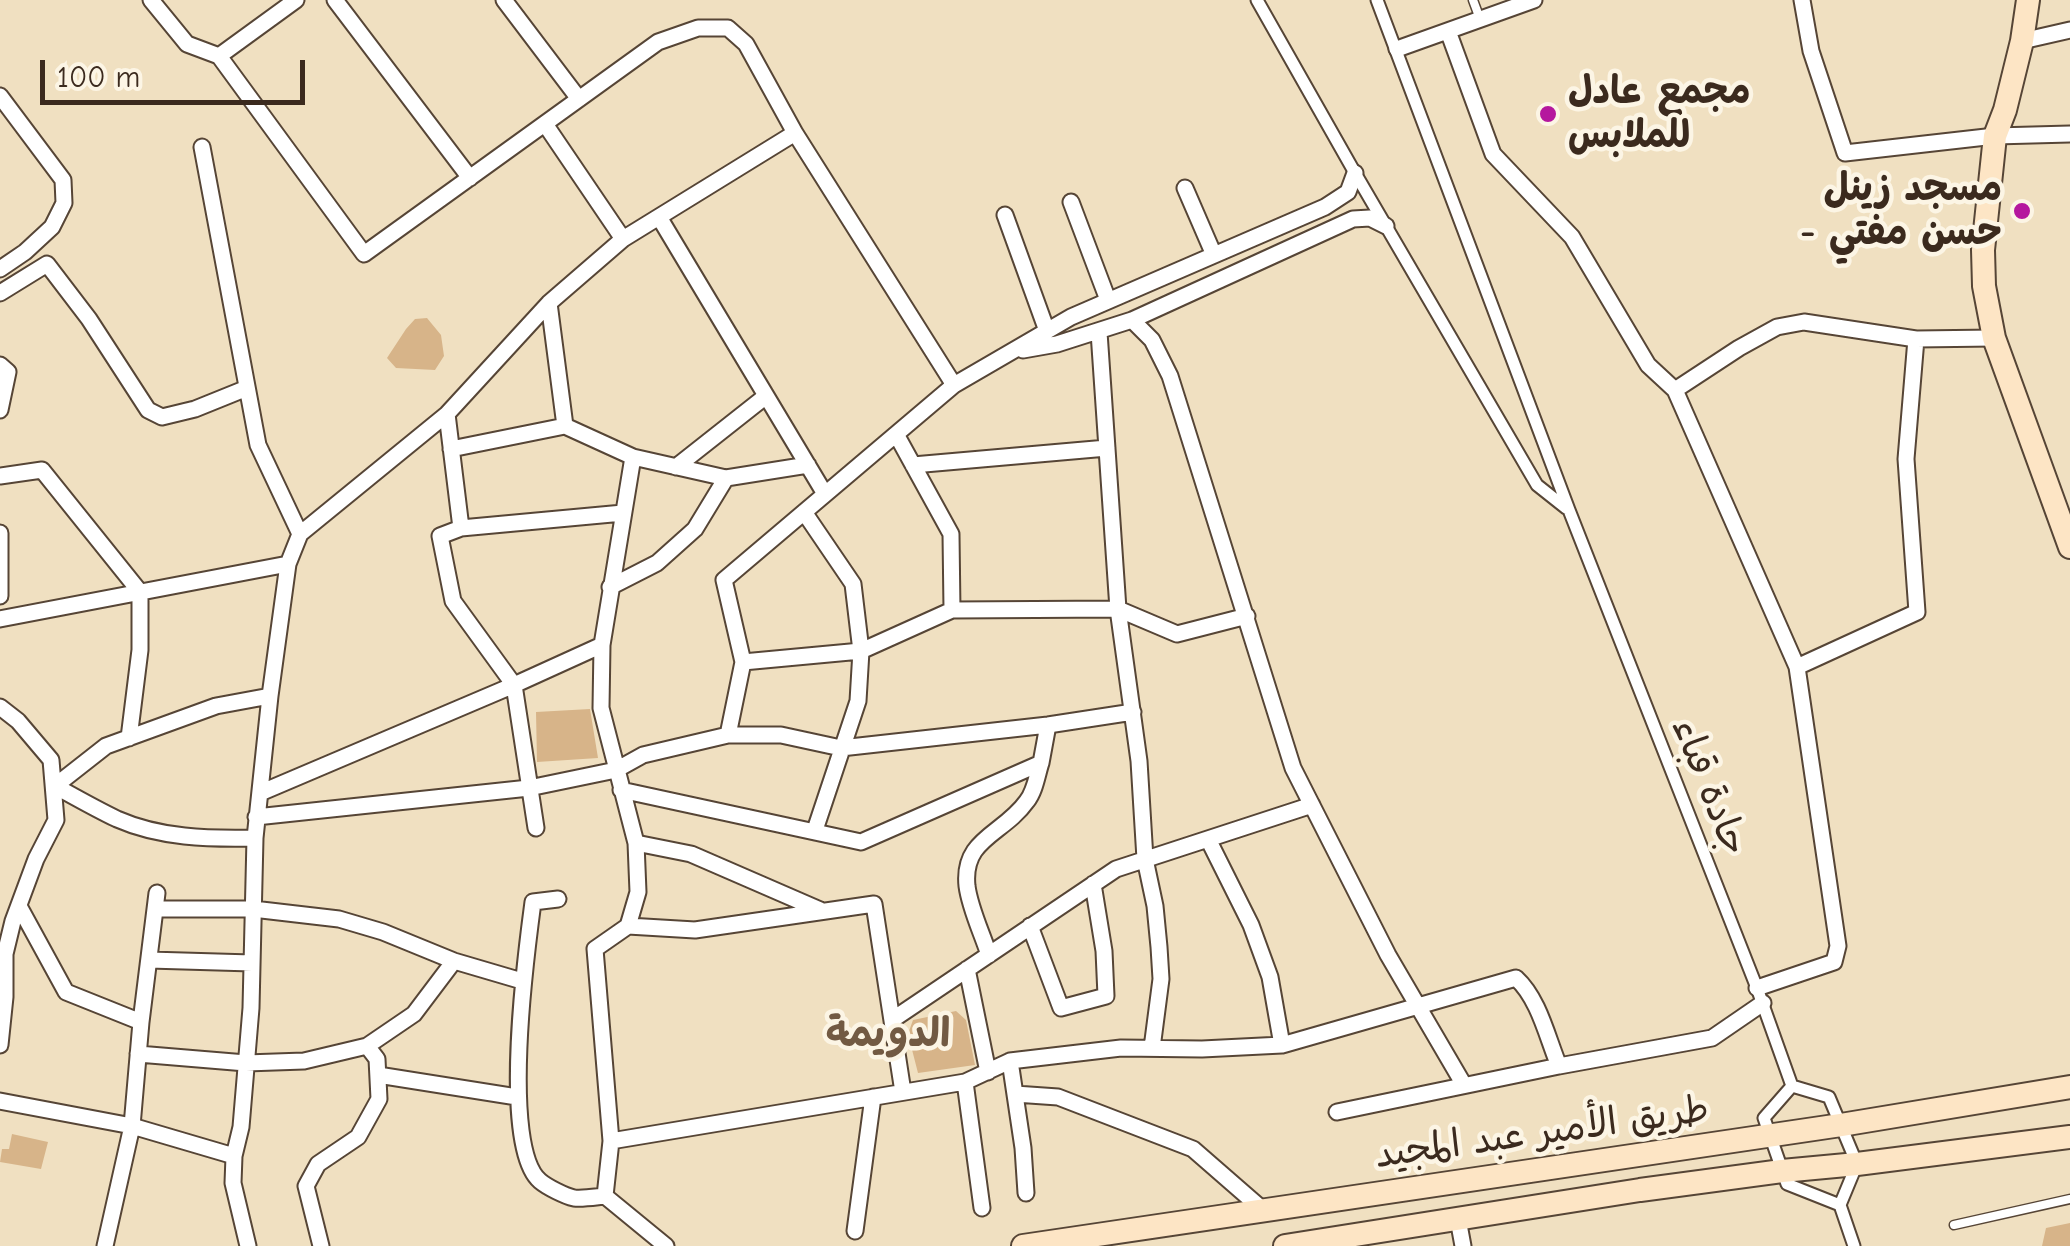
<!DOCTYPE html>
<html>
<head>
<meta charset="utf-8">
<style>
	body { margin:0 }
	#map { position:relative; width:2070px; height:1246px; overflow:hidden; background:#f0e0c1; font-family:"Comic Neue",sans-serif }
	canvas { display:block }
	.scale { position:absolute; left:40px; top:60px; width:265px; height:45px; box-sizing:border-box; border:5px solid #3b2a1e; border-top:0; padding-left:12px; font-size:30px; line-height:35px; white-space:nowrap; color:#3b2a1e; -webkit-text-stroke:8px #fcf5e5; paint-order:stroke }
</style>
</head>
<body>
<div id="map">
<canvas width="2070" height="1246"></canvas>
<div class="scale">100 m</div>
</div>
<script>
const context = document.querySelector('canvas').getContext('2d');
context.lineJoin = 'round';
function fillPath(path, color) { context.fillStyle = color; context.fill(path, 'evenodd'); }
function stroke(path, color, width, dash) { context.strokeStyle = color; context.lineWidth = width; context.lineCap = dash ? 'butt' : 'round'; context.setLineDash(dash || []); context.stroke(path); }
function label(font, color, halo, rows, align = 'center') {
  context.font = font + ' "Comic Neue","Playpen Sans Arabic",sans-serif'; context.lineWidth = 9; context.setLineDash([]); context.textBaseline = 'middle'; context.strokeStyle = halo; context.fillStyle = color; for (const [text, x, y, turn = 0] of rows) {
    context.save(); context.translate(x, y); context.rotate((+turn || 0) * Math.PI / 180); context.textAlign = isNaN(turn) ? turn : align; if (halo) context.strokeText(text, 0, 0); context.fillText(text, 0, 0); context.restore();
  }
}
const building = new Path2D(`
	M427,318L441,335L444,356L435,370L396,368L387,358L406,329L415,319Z
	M590,709L598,758L537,762L536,712Z
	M956,1011L966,1020L975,1065L918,1073L908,1034L913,1020Z
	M12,1134L48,1142L41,1169L0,1162L2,1149H9Z
	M2070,1223V1246H2042L2046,1228Z`);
const service = new Path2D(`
	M1473,0L1480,19
	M1954,1225L2070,1199`);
const pedestrian = new Path2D(`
	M1257,0L1355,173L1537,485L1566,508
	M1377,0L1569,510L1757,988L1792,1086
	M1792,1086L1829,1097L1857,1164L1840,1205L1854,1246
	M1792,1086L1764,1118L1787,1184L1840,1205`);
const minor = new Path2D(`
	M151,0L187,44L219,56L296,0
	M335,0L470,178
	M504,0L579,99
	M1802,0L1811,51L1845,153L1995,136L2070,134
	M1448,31L1493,154L1572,237L1648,365L1675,390L1797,667L1838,946L1834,962L1757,988
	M2022,41L2070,30
	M1397,49L1534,0
	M219,56L364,254L658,42L698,28H728L746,44L795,133L954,385
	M0,96L63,180L64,203L52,227L25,252L0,269
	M545,124L623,239
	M202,147L258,445L300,534
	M1185,188L1214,255
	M1071,202L1108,300
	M1005,215L1047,331
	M659,217L825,494
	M0,293L47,264L89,319L148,410L162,417L195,409L247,388
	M549,303L565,426
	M1132,320L1152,340L1170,376L1293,768L1388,955L1464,1085
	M1099,332L1118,609L1139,761L1145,859L1155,906L1159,947L1161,979L1152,1048
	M1023,350L1057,344L1132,320L1353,219L1370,218L1386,226
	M0,365L8,372L0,410
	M1675,390L1739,348L1777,327L1804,322L1916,339L1994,338
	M447,414L461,528
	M896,434L951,534L952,610
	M451,449L565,426L633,457L726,478L808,465
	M633,457L602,645L601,708L636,843L638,892L628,926L595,949L611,1141L605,1196L666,1246
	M913,465L1107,448
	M676,467L766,396
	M0,476L42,470L140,592V650L129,738
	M804,512L853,584L861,651L858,701L815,830
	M0,533V596
	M610,587L657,563L695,529L726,478
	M0,619L288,564
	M743,662L861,651L952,610L1118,609L1177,634L1247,616
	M1797,667L1917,612L1906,459L1916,339
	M0,707L18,721L51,760L56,820L36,859L13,921L5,954V997L0,1045
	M728,735L743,662L724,580L954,385L1071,317L1325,207L1348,192L1355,173
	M621,790L861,842L1041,763L1048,725
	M260,793L514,685L602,645
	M256,817L529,788L616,770L643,755L728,735H781L841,748L1048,725L1133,712
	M536,828L514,685L453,601L440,536L461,528L623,513
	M255,838C208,839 160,838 117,819C96,809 75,797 55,786L106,746L216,706L270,696
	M1208,839L1251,925L1270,977L1282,1045
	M636,843L691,854L820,910
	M558,899L533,902C526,954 500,1147 540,1181C547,1187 565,1196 574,1198C583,1199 595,1197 605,1196
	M19,906L66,992L141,1022
	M155,909H253L339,919L383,932L454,961L522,981
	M628,926L695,930L874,904L903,1092
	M1030,926L1061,1008L1106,996L1104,951L1093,884
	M989,955C982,933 970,909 967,886C962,838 1003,835 1027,801C1035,791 1037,775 1041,763
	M149,960L252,963
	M967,969L988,1072
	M892,1020L1116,869L1312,805
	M138,1054L246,1063L304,1061L367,1046L414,1014L454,961
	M1010,1061L1023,1148L1026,1193
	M378,1075L517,1097
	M965,1082L982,1208
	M1015,1094L1058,1097L1193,1149L1263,1210
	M0,1101L132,1126L234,1156
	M1337,1112L1559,1066L1712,1038L1763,1003
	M611,1141L965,1082L1010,1061L1121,1048L1202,1049L1282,1045L1516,978C1539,999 1547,1037 1559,1066
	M1458,1219L1463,1246
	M855,1231L873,1097
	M105,1246L132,1126L141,1022L157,893
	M248,1246L233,1183L234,1156L241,1127L251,1008L255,838L270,696L288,564L300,534L447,414L549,303L623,239L795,133
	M321,1246L306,1186L318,1164L358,1137L379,1099L377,1059L367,1046`);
const secondary = new Path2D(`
	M2028,0L2022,41L2005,110L1995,136L1983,250L1984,286L1994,338L2070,547
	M1023,1246L1841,1125L2070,1087
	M1285,1246L1640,1190L1782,1171L1857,1164L2070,1137`);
const markers = [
	[1548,114,10,"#b5179e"],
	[2022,211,10,"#b5179e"]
];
const poiNames = [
	["مجمع عادل",1568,92],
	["للملابس",1568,136],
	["مسجد زينل",2002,189,"right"],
	["- حسن مفتي",2002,233,"right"]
];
const streetNames = [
	["جادة قباء",1709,787,68],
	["طريق الأمير عبد المجيد",1542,1133,-8]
];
const neighbourhoodNames = [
	["الدويمة",888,1035]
];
fillPath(building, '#d7b489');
stroke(service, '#564536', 11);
stroke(pedestrian, '#564536', 15);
stroke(minor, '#564536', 19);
stroke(secondary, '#564536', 26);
stroke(service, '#fff', 8);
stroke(pedestrian, '#fff', 11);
stroke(minor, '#fff', 15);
stroke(secondary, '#fde5c5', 22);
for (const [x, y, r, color] of markers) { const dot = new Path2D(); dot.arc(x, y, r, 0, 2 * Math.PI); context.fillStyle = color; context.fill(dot); stroke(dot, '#fcf5e5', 4); }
label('bold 38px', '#3b2a1e', '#fcf5e5', poiNames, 'left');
label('38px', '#3b2a1e', '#fcf5e5', streetNames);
label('bold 40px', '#725a43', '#fcf5e5', neighbourhoodNames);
</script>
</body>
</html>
